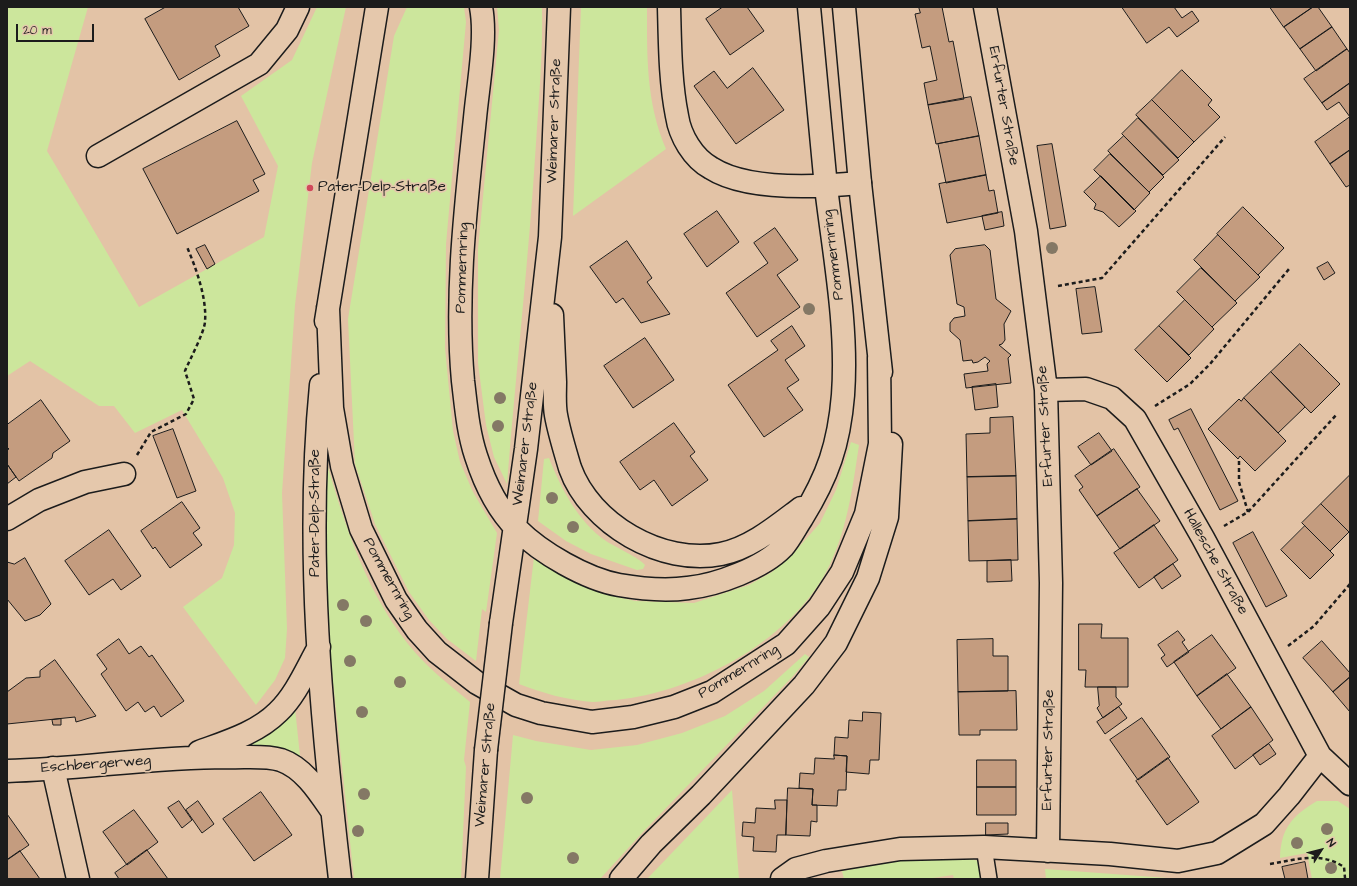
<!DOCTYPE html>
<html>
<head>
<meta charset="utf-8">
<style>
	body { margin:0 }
	#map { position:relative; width:1357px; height:886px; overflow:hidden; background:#e3c3a6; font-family:"Architects Daughter",sans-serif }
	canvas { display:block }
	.frame { position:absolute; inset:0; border:8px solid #1c1c1c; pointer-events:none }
	.north { position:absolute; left:1301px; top:830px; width:40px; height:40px; -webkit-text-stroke:3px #e5c8ac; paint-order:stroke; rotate:54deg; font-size:11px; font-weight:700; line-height:16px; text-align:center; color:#1c1c1c }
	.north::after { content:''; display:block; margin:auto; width:14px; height:18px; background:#1c1c1c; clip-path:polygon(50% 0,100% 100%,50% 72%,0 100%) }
	.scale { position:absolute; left:16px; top:24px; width:78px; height:18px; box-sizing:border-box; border:2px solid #1c1c1c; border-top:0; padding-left:5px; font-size:12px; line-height:14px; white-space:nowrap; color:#1c1c1c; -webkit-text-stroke:3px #e5c8ac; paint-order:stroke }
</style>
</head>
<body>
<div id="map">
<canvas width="1357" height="886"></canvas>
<div class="frame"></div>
<div class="north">N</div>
<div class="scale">20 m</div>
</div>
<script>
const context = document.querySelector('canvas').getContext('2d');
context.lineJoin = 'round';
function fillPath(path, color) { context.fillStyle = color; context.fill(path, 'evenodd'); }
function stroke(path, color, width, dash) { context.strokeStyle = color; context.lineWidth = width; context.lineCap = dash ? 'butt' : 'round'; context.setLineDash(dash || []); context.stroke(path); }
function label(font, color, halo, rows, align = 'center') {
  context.font = font + ' "Architects Daughter",sans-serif'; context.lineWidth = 3.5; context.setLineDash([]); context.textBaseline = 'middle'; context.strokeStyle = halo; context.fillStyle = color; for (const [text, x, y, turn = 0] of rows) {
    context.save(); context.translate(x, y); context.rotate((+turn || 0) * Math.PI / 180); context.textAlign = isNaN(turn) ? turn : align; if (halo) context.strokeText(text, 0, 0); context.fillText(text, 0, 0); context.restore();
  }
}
const green = new Path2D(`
	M7,7H88L47,151L139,307L264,237L278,166L241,96L292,60L317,7H346L312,163L295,305L282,493L287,629L285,658L275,680L256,705L183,607L222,578L234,545L235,513L223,478L182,410L135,433L114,406H99L30,361L7,376Z
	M407,7H464L466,22L446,244L445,348L453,431L460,462L473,492L497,533L486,612L482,609L476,661L447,639L429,620L409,592L375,524L355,464L348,319L394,36Z
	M497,7H542C543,52 539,98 536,143C529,257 516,370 507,484L494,457L486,425L478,363V249L499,30Z
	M581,7H647C647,57 646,102 666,149L573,216Z
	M851,442L859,445C853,485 848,525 831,562C797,638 696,692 616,700C608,700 600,702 592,702C567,700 542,693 519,684L534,557L580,585L604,594L635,601L694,603L749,585L772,572L792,555L820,523L836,490Z
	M549,458C561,488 578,522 606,541C615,547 640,558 645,565L643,569L637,570L591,554L566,541L538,521L544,459Z
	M324,466L328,467C348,537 374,612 426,664C440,678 456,690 470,702L464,760L466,767L461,879H354L326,616Z
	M805,654L809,657L793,676L642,833L600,879H500L513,735L536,741L591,750L637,745L682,733L725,716L764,691Z
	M295,708L300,756L285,751L254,749L252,742L280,726Z
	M732,790L739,879H647Z
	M1317,801H1338L1350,809V879H1312L1307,853L1280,858C1281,828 1292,816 1317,801Z
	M950,857L968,858L978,861L981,879H954L953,875L926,879H844L842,871L900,861Z
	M1045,869L1181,879H1046Z`);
const building = new Path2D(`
	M166,7H238L249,26L215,46L220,56L179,80L145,19Z
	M723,7H747L764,31L730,55L706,19Z
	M919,7H942L949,42L953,41L964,99L928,105L924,83L937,80L930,46L922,48L915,14L920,13Z
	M1122,7H1174L1182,18L1192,11L1199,21L1177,37L1169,27L1147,43Z
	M1270,7H1313L1284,27Z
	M1313,7H1318L1332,27L1300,49L1284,27Z
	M1332,27L1347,49L1316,71L1300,49Z
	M1347,49L1350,53V83L1322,103L1304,79Z
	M753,68L784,110L736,144L694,86L714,71L727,88Z
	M1182,70L1212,100L1208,105L1220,117L1194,142L1152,100Z
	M1350,83V117L1339,102L1327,110L1322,103Z
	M971,97L979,136L936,144L928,105Z
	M1152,100L1194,142L1178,158L1136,115Z
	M1350,117V150L1330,164L1315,142Z
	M1138,118L1179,160L1163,175L1122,134Z
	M237,121L265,174L253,180L259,191L177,234L143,169Z
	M979,136L986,175L946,183L938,144Z
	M1124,136L1164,177L1149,192L1108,151Z
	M1052,144L1066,226L1050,229L1037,146Z
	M1350,150V185L1346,187L1330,164Z
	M1110,154L1150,193L1134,210L1094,170Z
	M986,175L989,191L994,190L998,213L947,223L939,184Z
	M1101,176L1136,211L1119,227L1103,212L1094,209L1096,204L1084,192Z
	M1243,207L1284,248L1258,275L1217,234Z
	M717,211L739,242L707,267L684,234Z
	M1002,212L1004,226L985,230L982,216Z
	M775,228L798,260L777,275L800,307L757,337L726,293L768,263L754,243Z
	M1218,235L1260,277L1235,301L1194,260Z
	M627,241L652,278L647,282L670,314L641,323L623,298L616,303L590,267Z
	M205,245L215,264L207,269L196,249Z
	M985,245L990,250L996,299L1011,311L1004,324L1005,340L1002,344L999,345L1011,355L1008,358L1011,383L966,388L964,374L988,371L987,364L990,361L985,357L978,362L973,363L972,360L963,361L960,340L950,331V323L954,318L965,316L964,307L957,304L950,255L955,249Z
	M1328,262L1335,273L1324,280L1317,268Z
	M1201,268L1237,303L1212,327L1177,292Z
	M1095,287L1102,332L1082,334L1076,289Z
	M1185,300L1214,329L1189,355L1159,326Z
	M792,326L805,346L785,360L799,380L787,388L803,410L764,437L728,385L778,350L771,341Z
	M1159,326L1191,358L1167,382L1135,350Z
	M645,338L674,380L633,408L604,366Z
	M1300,344L1340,384L1311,413L1271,372Z
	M1271,372L1305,407L1278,433L1244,398Z
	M996,384L998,407L975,410L972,387Z
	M1244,398L1286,441L1255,471L1240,456L1238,459L1208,429L1239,399L1241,401Z
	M41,400L70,441L53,453L52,458L19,481L7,464V450L9,449L7,447V425Z
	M1191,409L1238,501L1220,510L1178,428L1174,430L1169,420Z
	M1013,417L1016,476L967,477L966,434L990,433V418Z
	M674,423L695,452L690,456L708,480L672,506L654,480L640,490L620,462Z
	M173,429L196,491L177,498L153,436Z
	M1099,433L1112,451L1091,465L1078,447Z
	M1114,449L1140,487L1097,516L1079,490L1083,487L1075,476Z
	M7,464L16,477L7,484Z
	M1350,475V533L1321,504Z
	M1016,476L1017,519L968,521L967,477Z
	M1137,489L1160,521L1120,549L1097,516Z
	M182,502L200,528L193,533L202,545L170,568L155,547L153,549L141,531Z
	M1321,504L1349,532L1330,551L1302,523Z
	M1017,519L1018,560L969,561L968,521Z
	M1154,525L1178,560L1139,588L1114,553Z
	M1305,526L1334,555L1310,579L1281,550Z
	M109,530L141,576L121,590L113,579L89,595L65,561Z
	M1253,532L1287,596L1266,607L1233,543Z
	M25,558L51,604L40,615L25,621L7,599V562L14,564Z
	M1011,560L1012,581L987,582V561Z
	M1173,564L1181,576L1162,589L1154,577Z
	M1079,624H1102L1101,638H1128V687H1085L1086,670H1079Z
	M1178,631L1185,640L1182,642L1189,652L1167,667L1161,658L1165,655L1158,645Z
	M1212,635L1236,668L1197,696L1174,662Z
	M119,639L129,654L141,646L149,657L152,655L184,701L161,717L154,706L145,712L138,702L126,711L101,674L107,669L97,655Z
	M993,639V656H1008V691L958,692L957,640Z
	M1322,641L1350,673V677L1333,692L1303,658Z
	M55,660L96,716L76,722L75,717L7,724V692L26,678L40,677V671Z
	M1227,674L1251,707L1221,729L1197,696Z
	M1350,677V712L1333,692Z
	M1098,687H1116V697L1122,704L1103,718L1097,708L1099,706Z
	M1016,691L1017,730H980V735H959L958,692Z
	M1119,707L1127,718L1105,734L1097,722Z
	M1251,707L1273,740L1235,769L1212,736Z
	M863,712L881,713L879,760H870L869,774L846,772L847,756L834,755L835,737L848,738L849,720L862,721Z
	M1142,718L1170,757L1138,780L1110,740Z
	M61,719V725H53L52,720Z
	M1269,744L1276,754L1260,765L1253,755Z
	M834,755L847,756L846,790H838L837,806L812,805L813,789L799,788L800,773L814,774L815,758L834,759Z
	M1168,758L1199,802L1167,825L1136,781Z
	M977,760H1016V787H977Z
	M977,787H1016V815H977Z
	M788,788L813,789L812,805H817V822L811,821L810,836L786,835Z
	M261,792L292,835L254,861L223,819Z
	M775,800H787L786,835H777L776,852L753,851L754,837L742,836L743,822L755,823L756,808L775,809Z
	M179,801L192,820L182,828L168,808Z
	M198,801L214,824L202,833L186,810Z
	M134,810L158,842L127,865L103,832Z
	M7,814L29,845L7,860Z
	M986,823H1008V834L986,835Z
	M147,850L168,879H119L115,873Z
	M20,851L40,879H7V860Z
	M1305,862L1308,879H1285L1282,867Z`);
const path = new Path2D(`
	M1058,286L1102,278L1225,137
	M1155,406L1190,384L1210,364L1289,269
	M137,455L151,432L186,414L194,399L185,371C190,359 204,333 205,322C207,298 196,268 187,247
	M1239,461V482L1248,512
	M1224,526L1248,512L1337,414
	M1288,646L1314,626L1350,584
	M1270,864C1296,860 1320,851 1344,867L1345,878L1347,879`);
const service = new Path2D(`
	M984,847L989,879`);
const minor = new Path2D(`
	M669,7C670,43 670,81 677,116C680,136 693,158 711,168C747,191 819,187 860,183
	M985,7L1026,231L1046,390L1051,583L1048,851
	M98,156L259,64L287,30L298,7
	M1046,390L1086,389L1112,398L1135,419L1203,538L1320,756L1350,784
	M7,519L39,500L85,482L124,474
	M53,768L78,879
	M782,879L796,869L826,861L900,849L984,847L1110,854L1178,861L1217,853L1264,824L1289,796L1320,756`);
const tertiary = new Path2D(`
	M481,7C487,38 478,85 475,118C466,205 455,294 463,381C466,406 468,432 476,456C484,481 498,510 517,529C541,553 586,579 619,585C642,589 666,591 688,588C717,585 763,568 783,547C790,539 796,527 802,518C828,476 839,444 843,395C848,326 834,255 826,187C820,127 815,67 809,7
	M844,7L860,183L881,372
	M328,308L332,408L342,466L361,529L396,600L417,630L437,652L477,683L516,705L541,713L592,722L633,717L674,707L712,692L786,644L819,607L842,572L866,514L880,444L879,358
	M552,315C553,337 554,360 555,382C555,393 554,404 556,415C559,432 565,451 570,468C590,524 662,566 721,554C751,548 777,526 801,508
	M326,321L377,7
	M321,385C305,549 321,716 340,879
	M501,623L526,449L550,237L559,7
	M199,752C226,742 257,733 278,712C296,695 307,668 319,647
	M7,771C80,769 153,757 226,757C243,758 264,755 281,760C304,768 319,792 332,811
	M477,879L486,750
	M621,879L651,844L701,795L804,685L836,643L868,578L887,517L891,444`);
const tertiaryBridge = new Path2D(`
	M486,750L501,623`);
const trees = [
	[1052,248],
	[809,309],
	[500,398],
	[498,426],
	[552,498],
	[573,527],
	[343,605],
	[366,621],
	[350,661],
	[400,682],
	[362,712],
	[364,794],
	[527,798],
	[1327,829],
	[358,831],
	[1297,843],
	[573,858],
	[1331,868]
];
const markers = [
	[310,188,4,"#d1495b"]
];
const streetNames = [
	["Erfurter Straße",1003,106,80],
	["Weimarer Straße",555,121,-88],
	["Pommernring",834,255,-97],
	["Pommernring",463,268,-88],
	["Erfurter Straße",1046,426,-93],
	["Weimarer Straße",526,444,-83],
	["Pater-Delp-Straße",316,513,-90],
	["Hallesche Straße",1215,562,61],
	["Pommernring",388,579,61],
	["Pommernring",739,672,-31],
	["Erfurter Straße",1049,750,-89],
	["Eschbergerweg",96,765,-4],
	["Weimarer Straße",486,765,-85]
];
const poiNames = [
	["Pater-Delp-Straße",318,188]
];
fillPath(green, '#cce69c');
fillPath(building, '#c49c7f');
stroke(building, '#1c1c1c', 1);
stroke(service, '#1c1c1c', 18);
stroke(minor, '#1c1c1c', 25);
stroke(tertiary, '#1c1c1c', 25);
stroke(path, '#1c1c1c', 2.5, [4, 3]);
stroke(service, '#e5c8ac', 15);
stroke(minor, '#e5c8ac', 22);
stroke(tertiary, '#e5c8ac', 22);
stroke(tertiaryBridge, '#1c1c1c', 25, []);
stroke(tertiaryBridge, '#e5c8ac', 22);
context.fillStyle = '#847865';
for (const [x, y] of trees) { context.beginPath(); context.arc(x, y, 6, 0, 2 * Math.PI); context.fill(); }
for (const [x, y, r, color] of markers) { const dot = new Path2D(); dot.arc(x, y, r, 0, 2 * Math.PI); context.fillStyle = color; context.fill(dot); stroke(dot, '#e5c8ac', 1.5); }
label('15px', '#1c1c1c', '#e5c8ac', streetNames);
label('15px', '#1c1c1c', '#e5c8ac', poiNames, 'left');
</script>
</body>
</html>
